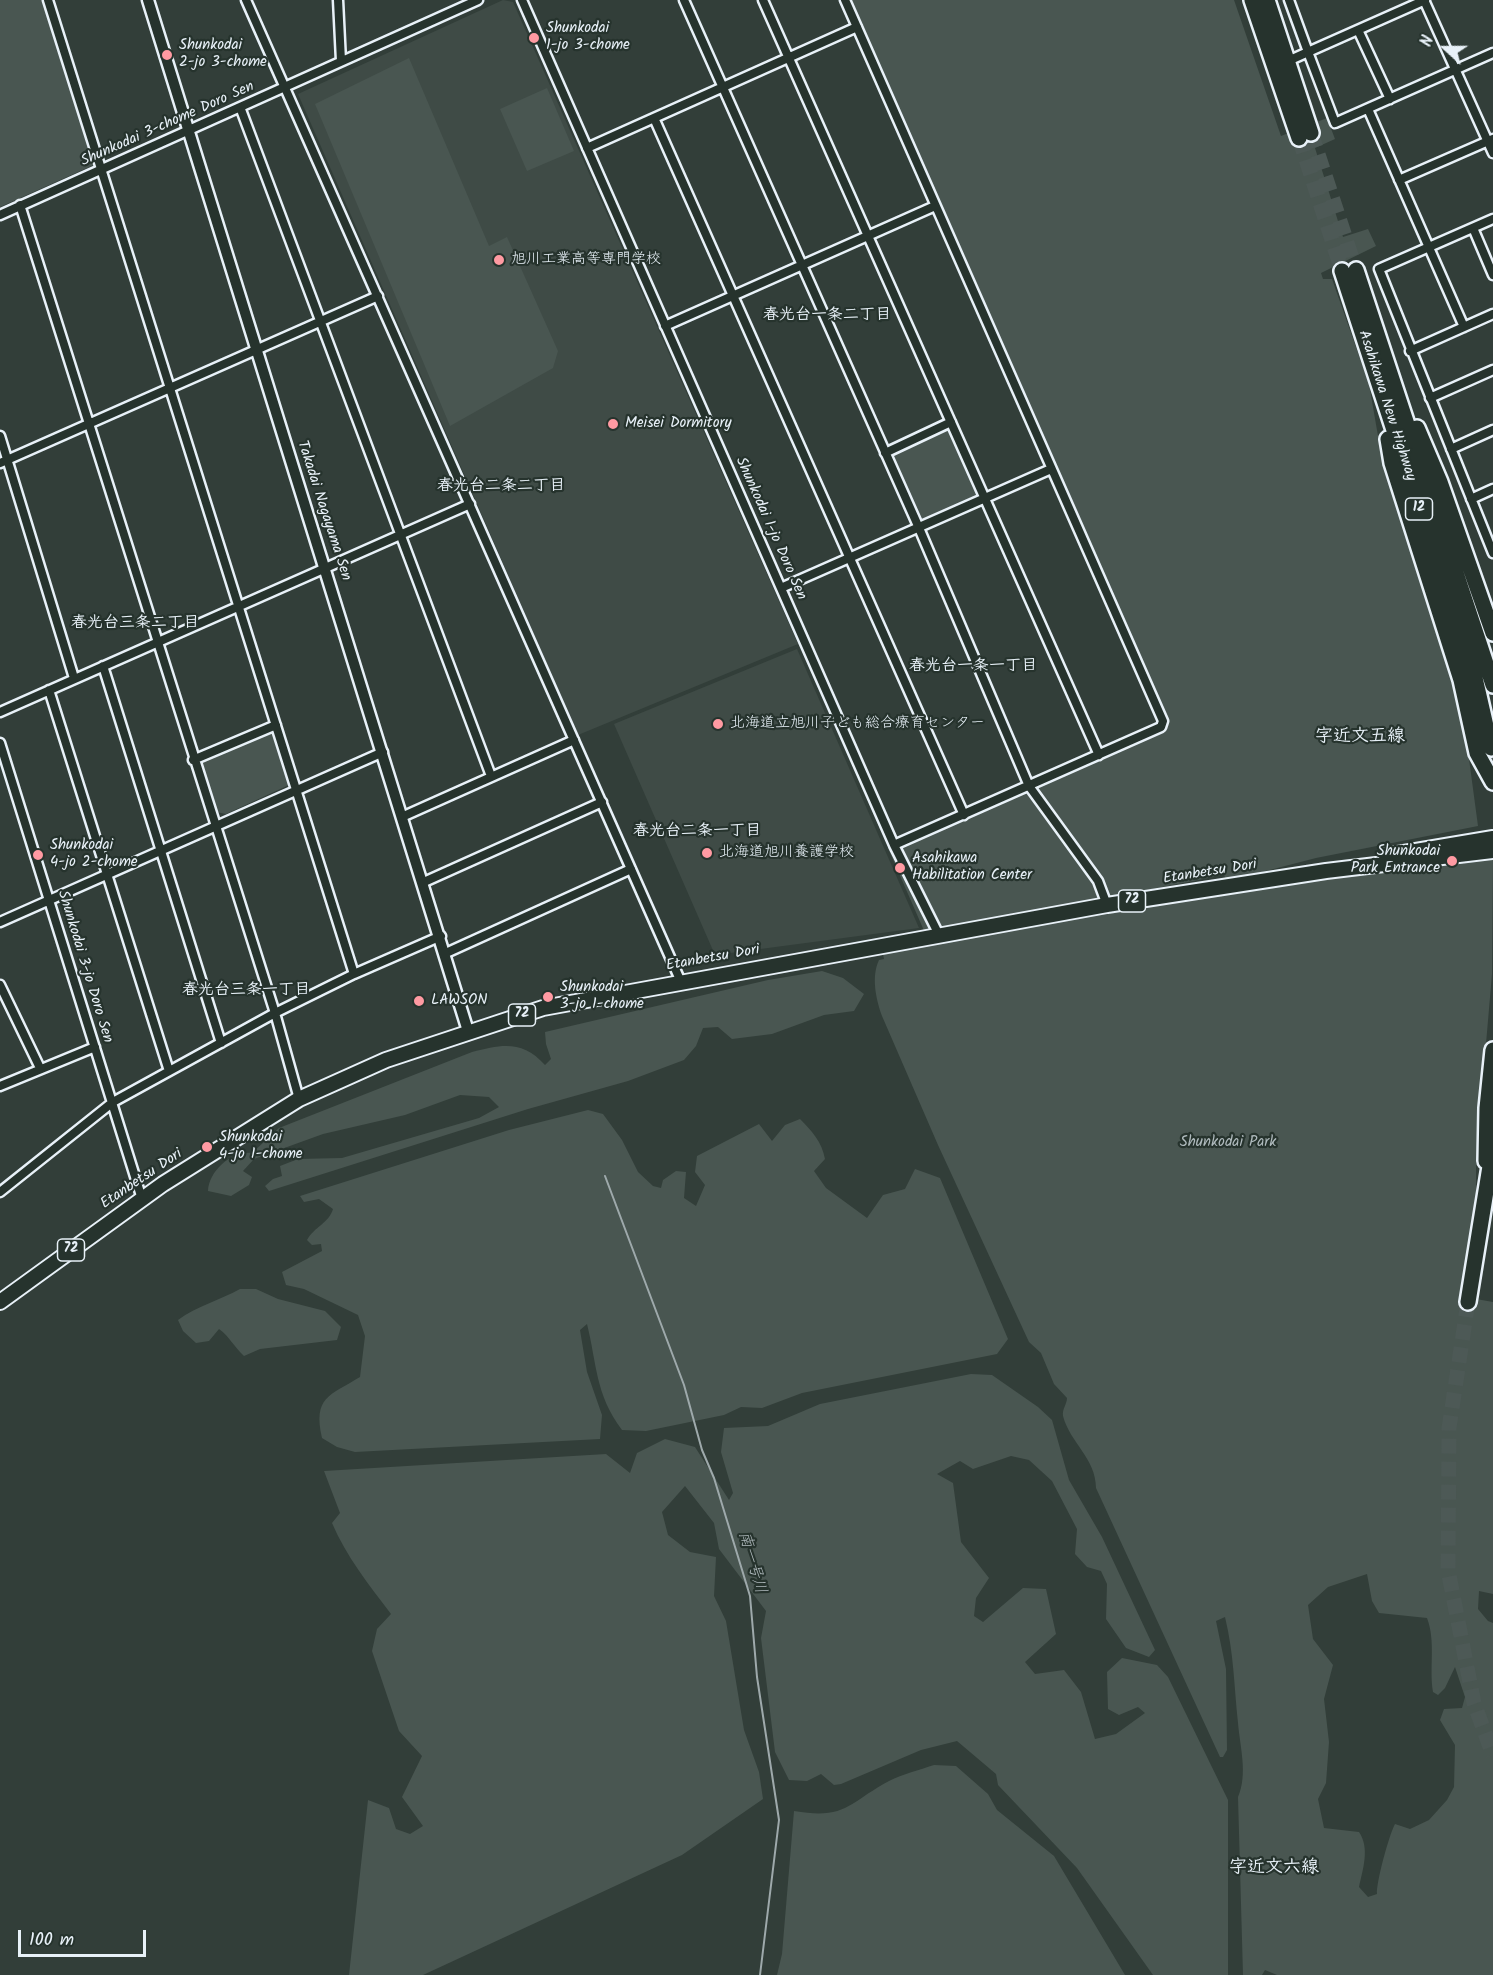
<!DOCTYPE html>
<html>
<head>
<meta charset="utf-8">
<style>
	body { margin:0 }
	#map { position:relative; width:1493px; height:1975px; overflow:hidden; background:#323e39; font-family:Kalam,sans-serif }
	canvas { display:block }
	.north { position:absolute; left:1415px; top:18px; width:60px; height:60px; -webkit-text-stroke:4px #26332d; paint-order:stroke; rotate:291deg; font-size:16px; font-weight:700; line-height:24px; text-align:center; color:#e8f1f8 }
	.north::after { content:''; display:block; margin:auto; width:21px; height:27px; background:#e8f1f8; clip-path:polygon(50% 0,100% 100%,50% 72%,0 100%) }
	.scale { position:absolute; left:18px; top:1930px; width:128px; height:27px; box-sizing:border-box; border:3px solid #e8f1f8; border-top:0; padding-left:8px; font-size:18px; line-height:21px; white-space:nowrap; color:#e8f1f8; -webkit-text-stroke:4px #26332d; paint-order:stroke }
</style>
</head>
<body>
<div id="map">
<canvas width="1493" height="1975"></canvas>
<div class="north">N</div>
<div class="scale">100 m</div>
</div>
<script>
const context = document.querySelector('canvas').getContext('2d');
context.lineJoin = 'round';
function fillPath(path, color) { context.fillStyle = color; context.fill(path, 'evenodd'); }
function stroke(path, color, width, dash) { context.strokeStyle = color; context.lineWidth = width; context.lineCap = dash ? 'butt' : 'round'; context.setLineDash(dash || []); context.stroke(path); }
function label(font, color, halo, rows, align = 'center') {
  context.font = font + ' Kalam,"Klee One",sans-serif'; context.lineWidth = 4.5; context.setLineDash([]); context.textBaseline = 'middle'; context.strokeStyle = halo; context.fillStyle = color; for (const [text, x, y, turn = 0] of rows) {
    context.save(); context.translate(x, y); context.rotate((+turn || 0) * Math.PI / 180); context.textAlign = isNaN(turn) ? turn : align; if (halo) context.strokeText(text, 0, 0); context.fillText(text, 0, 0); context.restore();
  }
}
const built = new Path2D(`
	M503,0L513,2L798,644L578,735L298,94Z
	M797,649L919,928L715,955L614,724Z`);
const green = new Path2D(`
	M0,0H44L96,164L0,207Z
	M839,0H1234L1281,136L1327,118L1335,139L1315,148L1343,237L1368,229L1376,246L1321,273L1323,279H1332L1369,384L1382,459L1447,659L1467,744L1478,826L1316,858L1227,881L1224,875L925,933L888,848L1161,731Z
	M409,58L489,246L507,237L558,351L553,368L450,426L315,104Z
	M547,88L574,151L527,171L500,109Z
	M951,422L984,498L919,528L885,453Z
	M273,732L289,785L226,814L216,812L198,762Z
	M1493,858L1492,974L1476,1160V1206L1459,1302L1475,1304L1476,1299L1493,1302V1594L1479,1591L1478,1609L1488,1621L1493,1623V1975H1277L1265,1970L1262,1975H1243L1238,1797C1248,1774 1240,1747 1238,1723C1234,1686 1234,1654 1225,1617L1216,1621L1226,1669L1227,1750L1223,1757H1220L1096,1488C1096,1458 1070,1443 1063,1416C1062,1409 1067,1404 1067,1398L1054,1384L1041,1353L1029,1342L938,1145L882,1016C876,999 871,977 879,960L884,959L882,949L1325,874ZM1367,1574L1372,1601L1379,1613L1427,1618C1436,1642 1429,1667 1433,1692L1438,1695L1445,1688L1455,1667L1465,1697L1462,1708L1444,1709L1440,1720L1455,1745L1454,1787L1447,1800L1429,1820L1410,1829L1395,1824C1389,1835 1376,1883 1377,1894L1368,1897L1359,1887C1363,1869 1370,1848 1359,1832L1324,1828L1318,1799L1326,1783L1329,1742L1324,1699L1333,1665L1313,1639L1308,1605L1328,1587Z
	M822,971L843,978L864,994L854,1011L824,1015L772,1034L732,1039L718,1027L703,1028L696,1046L684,1060L628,1081L528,1109L269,1191L265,1186L273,1179L282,1176L280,1166L298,1159L342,1158L479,1118L499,1107L489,1097L460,1095L405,1115L323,1134L254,1159L243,1171L252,1177L249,1185L231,1196L208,1191C209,1171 231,1151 252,1153L279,1128L472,1052C502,1044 523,1040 545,1065L551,1059L546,1044L545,1032L768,980Z
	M588,1110L603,1114L622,1140L638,1172L653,1186L661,1188L663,1180L676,1171L686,1172L684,1198L696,1206L705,1185L695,1172L697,1156L759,1124L772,1141L785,1125L800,1119C812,1131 822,1142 825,1159L814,1171L826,1188L867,1218L883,1195L905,1189L915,1169L940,1178L1008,1339L997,1354L802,1393L762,1408L741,1407L724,1415L646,1431L622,1430C595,1394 597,1364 587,1324L580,1330L587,1372L602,1415L600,1439L355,1452L337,1447L322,1438C313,1397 329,1396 360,1377L365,1336L358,1315L304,1289L286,1285L282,1272L322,1251L321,1244L312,1245L307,1240C314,1227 329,1223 333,1209L319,1199L304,1202L300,1196L509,1130Z
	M240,1289H256L278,1299L325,1311L341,1327L337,1340L260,1349L244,1356C234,1347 230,1337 219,1329L209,1341L196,1343L183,1331L178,1320C197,1306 220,1300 240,1289Z
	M971,1374L992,1375L1038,1407L1052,1420L1069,1480L1102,1537L1155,1650L1149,1657L1126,1648L1106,1619L1107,1584L1101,1571L1087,1567L1075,1554L1077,1529L1052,1481L1029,1460L1011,1456L973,1469L960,1461L937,1474L953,1483L961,1542L989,1578L976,1598L974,1616L983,1622L1023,1588L1046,1589L1056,1634L1025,1662L1035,1674L1064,1670L1081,1692L1095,1739L1116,1734L1145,1713L1138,1707L1119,1715L1108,1709L1107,1672L1122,1658L1157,1665L1168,1677L1228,1800V1975H1153L1077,1868L998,1785L996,1774L957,1741L921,1750L841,1784L834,1785L821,1774L807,1781L789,1780L775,1752L761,1638L766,1611L719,1549L714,1523L685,1486L662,1512L668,1535L690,1552L716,1557L714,1596L726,1621L744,1730L759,1772L763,1799L682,1855L423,1975H349L368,1800L389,1808L396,1829L410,1834L423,1826L402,1797L422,1756L399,1731L372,1651L377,1629L391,1614C369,1585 346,1556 332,1523L340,1513L324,1471L606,1454L630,1473L637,1453L665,1439L695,1447L729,1500L733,1493L721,1452L724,1428L768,1426L820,1404Z
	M934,1765L956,1766L988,1794L997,1810L1054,1856L1125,1975H777L782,1954L794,1811C846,1820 848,1803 889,1781C903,1774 919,1770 934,1765Z`);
const stream = new Path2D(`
	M605,1176L684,1385L702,1450L714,1478L750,1596L757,1677L779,1820L760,1975`);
const trunkTunnel = new Path2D(`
	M1311,133L1356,270
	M1299,138L1342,271
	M1491,748L1493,766
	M1468,1302L1449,1428L1448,1570L1474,1703L1493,1755`);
const minor = new Path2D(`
	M48,0L354,974
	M246,0L681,982
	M338,0L341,61
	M522,0L894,845L939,935
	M684,0L919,528L1029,786L1098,881L1107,905
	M763,0L1099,755
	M845,0L1163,721L1161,727L894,845
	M1424,0L1493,153
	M1425,0L1308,52L1335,123L1493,53
	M1358,30L1390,99
	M1288,61L1308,52L1289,0
	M240,107L491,776
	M1368,109L1464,327
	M654,118L964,815
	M587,148L857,27
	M1399,180L1493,139
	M20,205L275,1013L299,1099
	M0,215L478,0
	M1493,219L1379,269L1493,553
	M1473,228L1493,275
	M665,326L935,206
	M1410,351L1493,314
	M1430,398L1493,370
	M0,436L74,678
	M1451,449L1493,430
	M885,453L951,422
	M0,463L378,296
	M1471,499L1493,489
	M781,588L1051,469
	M103,666L221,1043
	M49,690L169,1071
	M0,712L470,504
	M0,743L142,1199
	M193,760L276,725
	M404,816L574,740
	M424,882L602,802
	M0,922L383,752
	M446,953L631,869
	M0,985L40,1068
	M0,1086L95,1047
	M0,1192L113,1102L275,1013L354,974L441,936`);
const tertiary = new Path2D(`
	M148,0L468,1031`);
const primary = new Path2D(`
	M1386,856L1493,838
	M0,1302L163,1184L299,1099L386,1060L543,1008L1107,905L1326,871L1493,851`);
const trunk = new Path2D(`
	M1252,0L1299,138
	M1267,0L1311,133
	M1356,270L1493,685
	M1342,271L1475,678L1491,748
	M1417,428L1440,482L1493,633
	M1388,439L1392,463L1461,680L1477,753L1493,782
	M1486,1161L1487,1108L1493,1050
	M1468,1302L1493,1148`);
const markers = [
	[534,38,6,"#ff9aa2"],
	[167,55,6,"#ff9aa2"],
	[499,260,6,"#ff9aa2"],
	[613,424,6,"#ff9aa2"],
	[718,724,6,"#ff9aa2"],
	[707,853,6,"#ff9aa2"],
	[38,855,6,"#ff9aa2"],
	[1452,861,6,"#ff9aa2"],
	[900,868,6,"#ff9aa2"],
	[548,997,6,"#ff9aa2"],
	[419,1001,6,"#ff9aa2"],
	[207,1147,6,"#ff9aa2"]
];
const shields = [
	[1419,509,27],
	[1132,901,27],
	[522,1015,27],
	[71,1250,27]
];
const shieldNames = [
	["12",1419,509],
	["72",1132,901],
	["72",522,1015],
	["72",71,1250]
];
const poiNames = [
	["Shunkodai",546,29],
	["1-jo 3-chome",546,46],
	["Shunkodai",179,46],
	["2-jo 3-chome",179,63],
	["旭川工業高等専門学校",511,260],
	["Meisei Dormitory",625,424],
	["北海道立旭川子ども総合療育センター",730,724],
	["Shunkodai",50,846],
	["4-jo 2-chome",50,863],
	["Shunkodai",1440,852,"right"],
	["Park Entrance",1440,869,"right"],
	["北海道旭川養護学校",719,853],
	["Asahikawa",912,859],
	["Habilitation Center",912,876],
	["Shunkodai",560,988],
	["3-jo 1-chome",560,1005],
	["LAWSON",431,1001],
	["Shunkodai",219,1138],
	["4-jo 1-chome",219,1155]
];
const streetNames = [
	["Shunkodai 3-chome Doro Sen",168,125,-24],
	["Asahikawa New Highway",1386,406,72],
	["Takadai Nagayama Sen",323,511,72],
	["Shunkodai 1-jo Doro Sen",770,529,66],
	["Etanbetsu Dori",1210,873,-9],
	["Etanbetsu Dori",713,959,-10],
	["Shunkodai 3-jo Doro Sen",84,967,73],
	["Etanbetsu Dori",142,1180,-34]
];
const parkNames = [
	["Shunkodai Park",1228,1143]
];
const neighbourhoodNames = [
	["春光台一条二丁目",827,316],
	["春光台二条二丁目",501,487],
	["春光台三条二丁目",135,624],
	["春光台一条一丁目",973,667],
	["春光台二条一丁目",697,832],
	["春光台三条一丁目",246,991]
];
const waterNames = [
	["南一号川",751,1563,74]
];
const quarterNames = [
	["字近文五線",1360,738],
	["字近文六線",1274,1869]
];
fillPath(built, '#3f4b46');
fillPath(green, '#495651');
stroke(stream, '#9ea9ab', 2);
stroke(trunkTunnel, '#4d5956', 15, [15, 8]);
stroke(minor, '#e8f1f8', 13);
stroke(tertiary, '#e8f1f8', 15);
stroke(primary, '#e8f1f8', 18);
stroke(trunk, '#e8f1f8', 20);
stroke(minor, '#26332d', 8);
stroke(tertiary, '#26332d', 10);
stroke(primary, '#26332d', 14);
stroke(trunk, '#26332d', 15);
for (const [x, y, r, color] of markers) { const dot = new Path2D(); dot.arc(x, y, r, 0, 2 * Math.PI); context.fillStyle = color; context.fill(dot); stroke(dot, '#26332d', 2); }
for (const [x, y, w] of shields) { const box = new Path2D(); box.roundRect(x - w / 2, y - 11, w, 22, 4.5); context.fillStyle = '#26332d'; context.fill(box); stroke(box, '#e8f1f8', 1.5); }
label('bold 14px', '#e8f1f8', null, shieldNames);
label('15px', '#e8f1f8', '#26332d', poiNames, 'left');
label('15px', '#e8f1f8', '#26332d', streetNames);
label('15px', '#b0bbbe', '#26332d', parkNames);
label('bold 16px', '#e8f1f8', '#26332d', neighbourhoodNames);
label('italic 16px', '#b1bbbe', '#26332d', waterNames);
label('bold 18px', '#e8f1f8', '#26332d', quarterNames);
</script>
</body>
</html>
